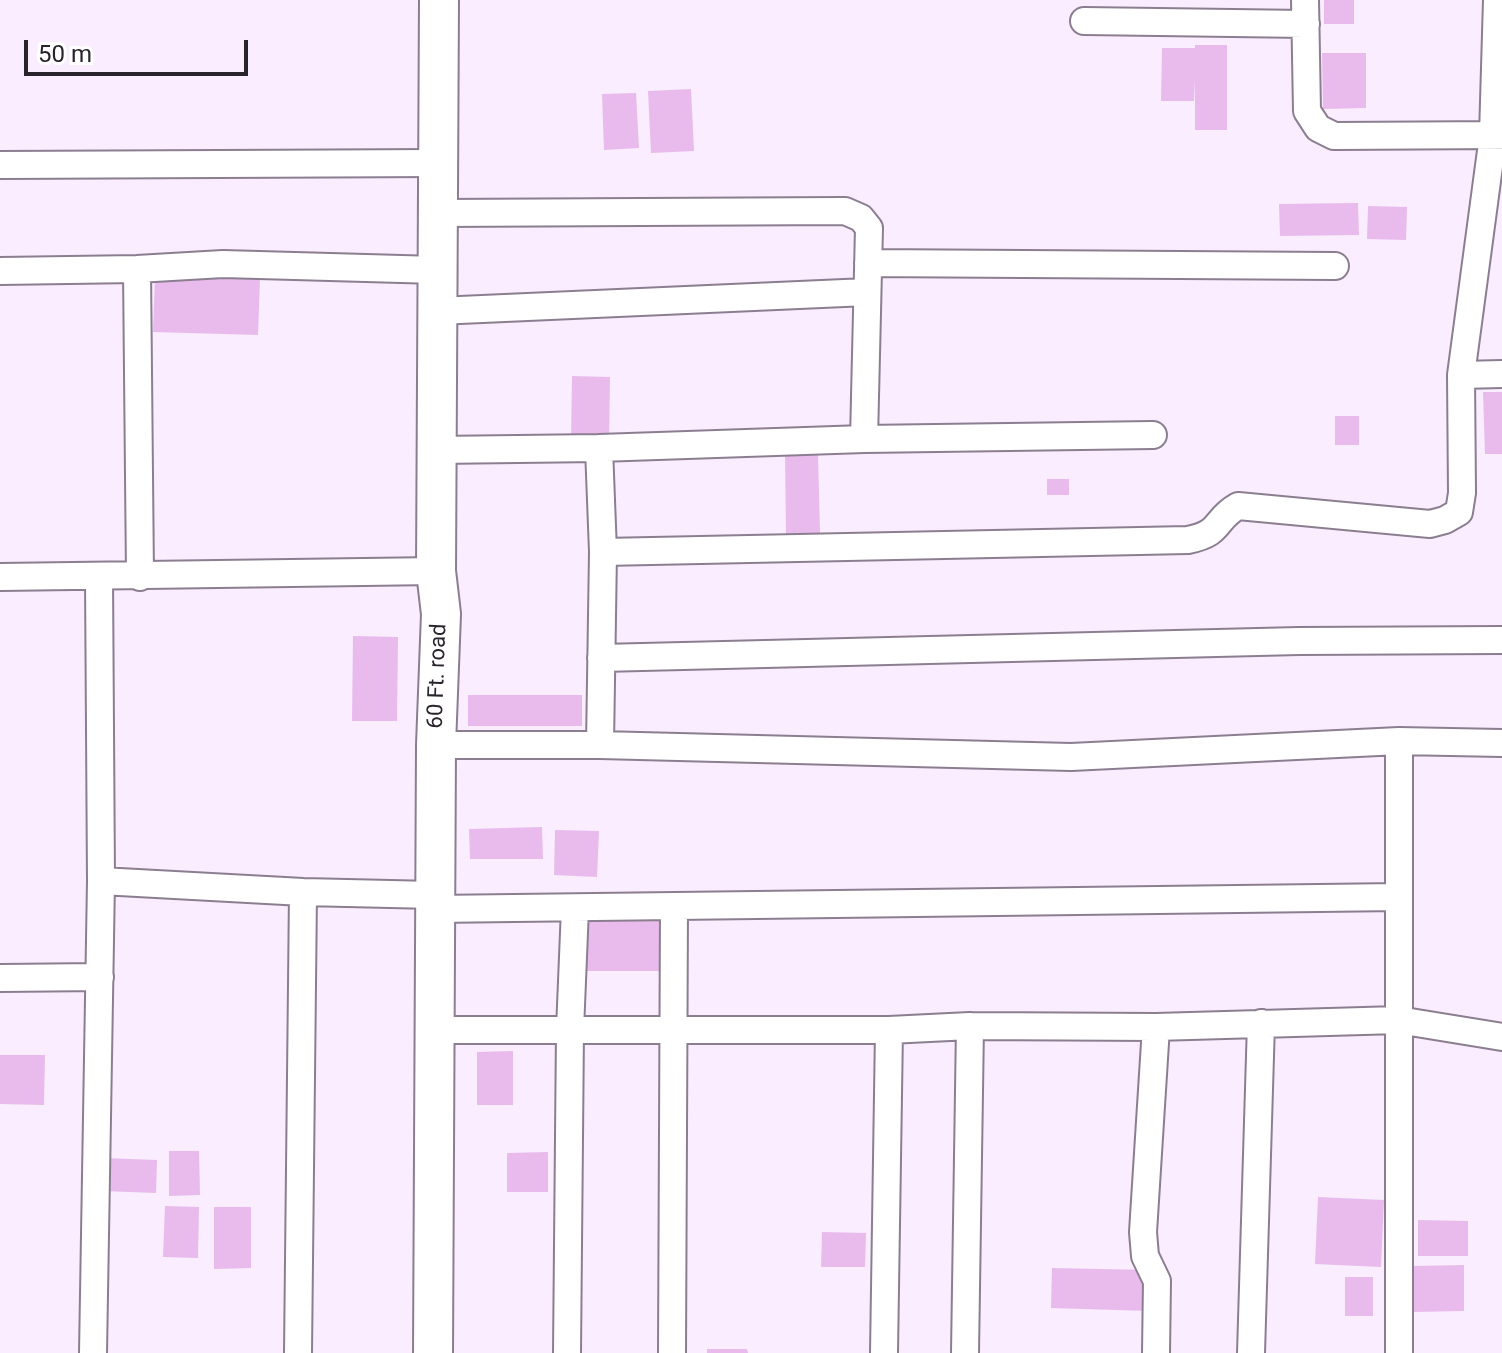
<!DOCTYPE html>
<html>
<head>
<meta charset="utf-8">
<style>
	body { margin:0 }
	#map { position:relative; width:1502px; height:1353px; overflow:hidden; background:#f9edff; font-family:Roboto,sans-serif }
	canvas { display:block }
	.scale { position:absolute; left:24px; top:40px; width:224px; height:36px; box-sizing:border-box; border:4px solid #29242c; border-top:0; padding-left:10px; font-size:24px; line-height:28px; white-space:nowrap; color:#29242c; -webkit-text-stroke:6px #fff; paint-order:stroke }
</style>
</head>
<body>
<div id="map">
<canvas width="1502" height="1353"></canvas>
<div class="scale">50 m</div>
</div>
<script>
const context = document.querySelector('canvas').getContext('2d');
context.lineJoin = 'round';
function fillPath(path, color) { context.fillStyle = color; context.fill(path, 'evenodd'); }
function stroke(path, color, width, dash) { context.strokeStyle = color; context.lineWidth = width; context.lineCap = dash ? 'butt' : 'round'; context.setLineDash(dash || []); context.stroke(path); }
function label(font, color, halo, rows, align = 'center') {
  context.font = font + ' Roboto,sans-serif'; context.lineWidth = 6; context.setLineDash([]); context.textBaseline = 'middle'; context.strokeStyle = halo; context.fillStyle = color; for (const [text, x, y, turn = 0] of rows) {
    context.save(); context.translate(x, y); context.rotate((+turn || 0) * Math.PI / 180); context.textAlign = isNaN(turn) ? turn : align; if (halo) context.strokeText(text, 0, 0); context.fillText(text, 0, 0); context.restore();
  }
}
const building = new Path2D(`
	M1324,0H1354V24H1324Z
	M1195,45H1227V130H1195V79L1194,101H1161L1162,48H1195Z
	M1322,53H1366V108L1323,109Z
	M691,89L694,151L651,153L648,91Z
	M636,93L639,148L604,150L602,94Z
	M1358,203L1359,235L1280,236L1279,204Z
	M1368,206L1407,207L1406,240L1367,239Z
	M155,275L260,278L258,335L153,332Z
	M572,376L610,377L609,443L571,442Z
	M1483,392H1502V454H1485Z
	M1335,416H1359V445H1335Z
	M818,454L820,533L786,534L785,455Z
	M1047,479H1069V495H1047Z
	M353,636L398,637L397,721H352Z
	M468,695H582V726H468Z
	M542,827L543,859H470L469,829Z
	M555,830L599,831L597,877L554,875Z
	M587,916H664V971H587Z
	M513,1051V1105H477V1052Z
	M0,1055H45L44,1105L0,1104Z
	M169,1151H199L200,1195L169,1196Z
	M548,1152V1192H507V1153Z
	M103,1158L157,1160L156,1193L102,1191Z
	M1318,1197L1384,1200L1381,1267L1315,1264Z
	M165,1206L199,1207L198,1258L163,1257Z
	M214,1207H251V1268L214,1269Z
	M1418,1220L1468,1221V1256H1418Z
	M822,1232L866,1233L865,1267H821Z
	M1464,1265V1311L1414,1312L1413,1266Z
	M1052,1268L1150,1270L1149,1311L1051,1308Z
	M1345,1277H1373V1316H1345Z
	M707,1349H747L748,1353H707Z`);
const street = new Path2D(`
	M1305,0L1307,111L1318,128L1334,136L1502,135
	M1084,21L1306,24
	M0,165L438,163
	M438,213L845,211L861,218L869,228L864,439
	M868,263L1335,266
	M137,269L140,577
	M0,271L137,269L223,264L437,270
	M437,311L867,292
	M1461,375L1502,374
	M599,448L603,552L600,745
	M436,450L599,448L864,439L1153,435
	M603,552L1188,540C1223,533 1213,520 1238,506L1430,524L1445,520L1459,512L1462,493L1461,375L1493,136L1497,0
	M0,577L436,571
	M601,658L1299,641L1502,640
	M1399,741V1353
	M436,745H600L1071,757L1399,741L1502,743
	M101,881L303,892L434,895
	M434,909L1399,897
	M0,978L100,977
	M435,1030H889L970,1026L1156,1027L1398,1020L1502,1037
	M93,1353L101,881L99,577
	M298,1353L303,892
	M567,1353L570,1030L575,908
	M672,1353L674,908
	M884,1353L889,1030
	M965,1353L970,1026
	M1156,1353L1157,1281L1145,1256L1143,1232L1156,1027
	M1251,1353L1261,1023`);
const secondary = new Path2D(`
	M433,1353L436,745L441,614L436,571L439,0`);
const streetNames = [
	["60 Ft. road",438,676,-88]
];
fillPath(building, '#e8bbec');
stroke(street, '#8b7e91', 30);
stroke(secondary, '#8b7e91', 42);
stroke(street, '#fff', 26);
stroke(secondary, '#fff', 38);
label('22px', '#29242c', '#fff', streetNames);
</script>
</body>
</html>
